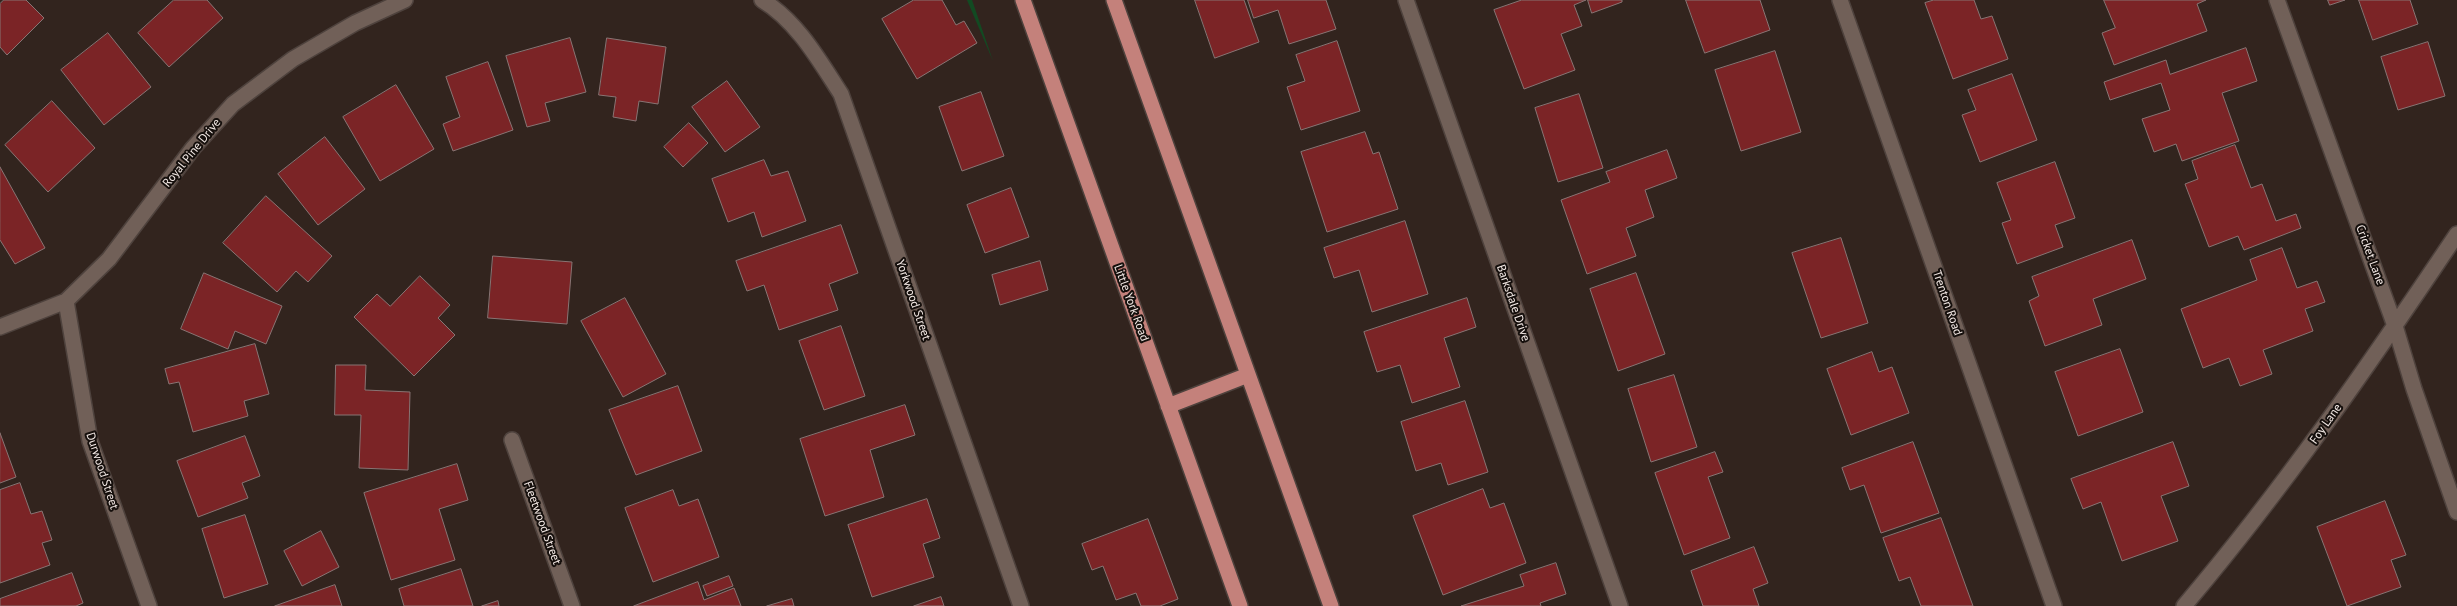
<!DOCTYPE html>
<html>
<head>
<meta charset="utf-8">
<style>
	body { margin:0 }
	canvas { display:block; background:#32241e }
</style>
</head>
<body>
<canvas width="2457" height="606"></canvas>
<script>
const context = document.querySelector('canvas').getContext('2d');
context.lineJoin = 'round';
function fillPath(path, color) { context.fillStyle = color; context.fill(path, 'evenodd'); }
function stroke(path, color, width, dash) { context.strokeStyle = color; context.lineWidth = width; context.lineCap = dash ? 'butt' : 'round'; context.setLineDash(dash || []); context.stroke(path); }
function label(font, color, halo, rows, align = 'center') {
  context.font = font + ' "PT Sans",sans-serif'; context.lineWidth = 4; context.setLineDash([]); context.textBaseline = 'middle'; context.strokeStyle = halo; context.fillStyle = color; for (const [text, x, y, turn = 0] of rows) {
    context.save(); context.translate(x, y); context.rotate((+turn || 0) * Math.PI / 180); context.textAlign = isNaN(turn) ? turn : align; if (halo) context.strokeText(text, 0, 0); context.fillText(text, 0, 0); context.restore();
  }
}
const green = new Path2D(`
	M967,0H972L993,61Z`);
const building = new Path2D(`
	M4,0H26L44,18L7,55L0,47V4Z
	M174,0H207L223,18L169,67L138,33Z
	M914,0H942L956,25L964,21L977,43L917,79L882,19Z
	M1195,0H1244L1259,42L1215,58Z
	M1248,0H1326L1336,29L1289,44L1278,10L1254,18Z
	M1522,0H1586L1574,5L1582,26L1561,34L1575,70L1524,89L1494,10Z
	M1588,0H1622V2L1592,13Z
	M1686,0H1760L1770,30L1705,53Z
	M1934,0H1974L1981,19L1992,16L2008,59L1953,79L1925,3Z
	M2104,0H2206L2197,4L2207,31L2114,65L2102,33L2115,28Z
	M2328,0H2345L2330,5Z
	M2359,0H2410L2418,24L2373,40Z
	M108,33L151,87L104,125L61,70Z
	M570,38L586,92L545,103L550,121L527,127L506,56Z
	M607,38L666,47L658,104L639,101L636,121L613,117L616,97L599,95Z
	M1337,41L1360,111L1301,130L1287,87L1305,81L1296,55Z
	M2428,42L2445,96L2398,110L2381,57Z
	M2246,48L2257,81L2222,93L2239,141L2182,161L2176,144L2154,152L2142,119L2170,110L2161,83L2110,100L2104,82L2166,60L2170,74Z
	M1775,51L1801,132L1741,151L1715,70Z
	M488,62L513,130L453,151L443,124L460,117L446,77Z
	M2012,74L2037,140L1980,162L1962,115L1976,110L1968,90Z
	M727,81L760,127L725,152L692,107Z
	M396,85L434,149L380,181L343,117Z
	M981,92L1004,156L962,171L939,107Z
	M1579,94L1603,168L1558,182L1535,108Z
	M52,101L95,148L48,192L5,145Z
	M689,123L708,143L683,167L664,147Z
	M1365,132L1373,154L1379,152L1398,209L1327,232L1301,152Z
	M325,137L365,189L318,225L278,174Z
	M2235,145L2251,188L2262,184L2276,221L2296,214L2301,228L2244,250L2238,236L2209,247L2185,184L2198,179L2192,161Z
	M1667,150L1677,178L1645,190L1654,217L1626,228L1636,256L1587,274L1561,200L1610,182L1606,172Z
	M764,160L771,176L788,171L806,221L762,237L754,212L728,222L712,179Z
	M2055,162L2075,218L2055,225L2063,247L2017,264L2002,223L2011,220L1997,183Z
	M0,167L45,248L15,264L0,240Z
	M1011,188L1029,237L985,253L967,205Z
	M266,196L332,256L308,282L296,271L277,292L223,243Z
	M1405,221L1428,294L1372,312L1359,270L1334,278L1324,248Z
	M841,225L858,273L829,284L838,310L779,330L764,285L747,291L736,261Z
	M1841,238L1868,323L1821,338L1792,253Z
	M2132,240L2146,279L2093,299L2102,325L2045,346L2029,301L2039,296L2032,277Z
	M2282,248L2297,288L2317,281L2325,302L2305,309L2313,331L2263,350L2272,374L2240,386L2229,358L2203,368L2181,309L2257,280L2250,260Z
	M493,256L572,262L567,324L488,318Z
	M1040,261L1048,290L1000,305L992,275Z
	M204,273L282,306L266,344L235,331L228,349L181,329Z
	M1636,273L1665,354L1618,371L1590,289Z
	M420,276L450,305L438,318L455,335L414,376L354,317L377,294L390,306Z
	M625,298L666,374L623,397L581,321Z
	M1467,298L1476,327L1444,338L1460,387L1412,403L1400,365L1377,372L1364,332Z
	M841,326L865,396L824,410L799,341Z
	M255,344L269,394L244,401L248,416L193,432L179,382L169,384L165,369Z
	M2120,349L2143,412L2078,436L2055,372Z
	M1872,352L1879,372L1892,367L1909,413L1851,435L1827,369Z
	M336,365H366L365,390L410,392L408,470L359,468L361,415H335Z
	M1674,375L1697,447L1651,462L1628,389Z
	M678,386L702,451L636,475L609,410Z
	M1465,401L1488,472L1448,485L1441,463L1416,471L1401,422Z
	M905,405L915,435L870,450L884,497L825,516L800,439Z
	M0,433L16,477L0,483Z
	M245,436L260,476L242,483L248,498L198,517L177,461Z
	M1913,442L1939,513L1881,533L1864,485L1850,490L1842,468Z
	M2173,442L2189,486L2161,496L2178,541L2122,561L2101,502L2083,509L2071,479Z
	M1715,452L1723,472L1708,477L1730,538L1684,555L1655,473Z
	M457,464L468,500L439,509L455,560L391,580L364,493Z
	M20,483L31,514L42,511L52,540L42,543L50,565L0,583V490Z
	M1483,489L1490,508L1504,503L1526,563L1443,595L1413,516Z
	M673,490L679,506L698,499L719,557L653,582L625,508Z
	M927,499L940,538L923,544L934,577L872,597L848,525Z
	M2385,501L2406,555L2391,560L2401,587L2347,606L2317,527Z
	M245,515L268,584L224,598L202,529Z
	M1941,518L1973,606H1921L1910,577L1899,581L1883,538Z
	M1148,519L1178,599L1160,606H1141L1136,593L1116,600L1103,566L1092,570L1082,544Z
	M321,531L339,567L302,586L284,551Z
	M1754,547L1768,583L1753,589L1759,606H1703L1691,571Z
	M1556,563L1566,594L1540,603L1541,606H1461L1524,586L1520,575Z
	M461,569L473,606H404L399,589Z
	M72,573L83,603L76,606H0V599Z
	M729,576L733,586L707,596L703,586Z
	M698,582L704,600L734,588L741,606H634Z
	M335,585L342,606H275Z
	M941,597L944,606H914Z
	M792,599L794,606H767Z
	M498,601L499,606H482Z`);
const minor = new Path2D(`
	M762,0C797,21 819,60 841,94L1021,606
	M1406,0L1620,606
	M1840,0L2054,606
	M2277,0L2395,326L2414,389L2457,512
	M66,301L90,441L149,606
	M0,327L66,301L109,259L193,148L233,104L293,59L355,23L405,0
	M512,440L572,606
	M2184,606C2284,488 2371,362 2457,234`);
const major = new Path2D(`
	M1023,0L1240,606
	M1114,0L1331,606
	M1168,406L1248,375`);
const streetNames = [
	["Royal Pine Drive",192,153,-51],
	["Cricket Lane",2370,255,70],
	["Yorkwood Street",913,300,71],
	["Little York Road",1131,303,70],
	["Barksdale Drive",1513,303,71],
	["Trenton Road",1947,303,71],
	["Foy Lane",2326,424,-55],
	["Durwood Street",102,471,72],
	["Fleetwood Street",542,523,70]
];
fillPath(green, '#124a22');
fillPath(building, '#7b2426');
stroke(building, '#887473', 1);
stroke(minor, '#4e423d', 18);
stroke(major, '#4e423d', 18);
stroke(minor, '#716058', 15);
stroke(major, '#c4817b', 15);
label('12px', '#f4eae6', '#150f0c', streetNames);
</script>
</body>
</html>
